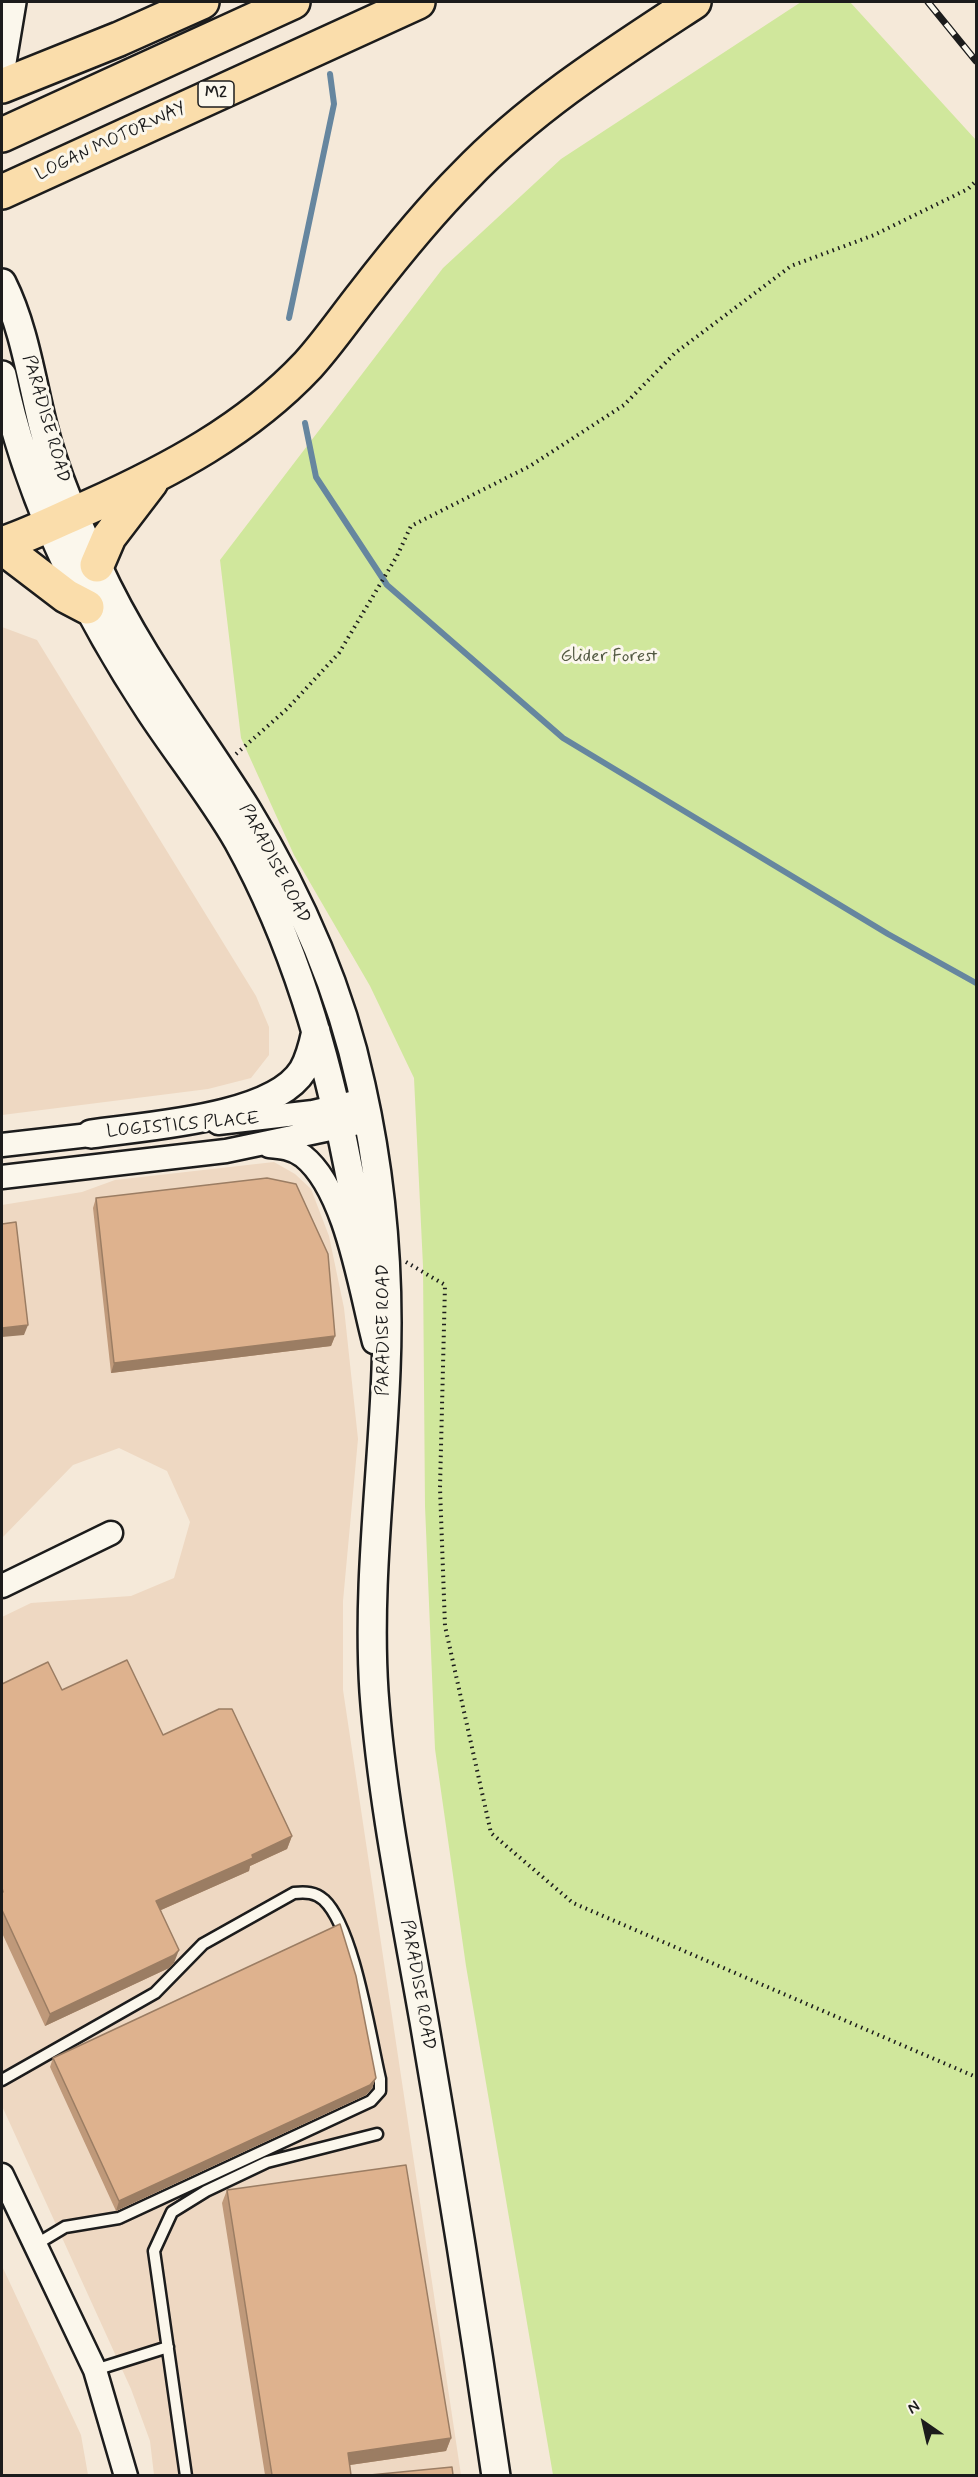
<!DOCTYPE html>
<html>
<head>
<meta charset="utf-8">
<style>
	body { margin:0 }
	#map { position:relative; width:978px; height:2477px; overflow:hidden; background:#f5e9d9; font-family:Mynerve,sans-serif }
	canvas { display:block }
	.frame { position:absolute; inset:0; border:3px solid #1c1c1c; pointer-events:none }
	.north { position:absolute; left:894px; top:2393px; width:60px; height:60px; -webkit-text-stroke:4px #fbf7ec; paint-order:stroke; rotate:326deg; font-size:16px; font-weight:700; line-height:24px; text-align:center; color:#1c1c1c }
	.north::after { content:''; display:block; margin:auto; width:21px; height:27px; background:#1c1c1c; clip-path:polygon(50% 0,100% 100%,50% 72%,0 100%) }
</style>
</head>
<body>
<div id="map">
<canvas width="978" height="2477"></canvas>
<div class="frame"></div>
<div class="north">N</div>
</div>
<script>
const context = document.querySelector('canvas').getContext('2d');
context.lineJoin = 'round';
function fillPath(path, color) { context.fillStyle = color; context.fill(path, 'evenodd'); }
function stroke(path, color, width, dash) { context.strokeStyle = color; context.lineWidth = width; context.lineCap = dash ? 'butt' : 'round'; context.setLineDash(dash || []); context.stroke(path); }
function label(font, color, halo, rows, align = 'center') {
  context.font = font + ' Mynerve,sans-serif'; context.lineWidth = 6; context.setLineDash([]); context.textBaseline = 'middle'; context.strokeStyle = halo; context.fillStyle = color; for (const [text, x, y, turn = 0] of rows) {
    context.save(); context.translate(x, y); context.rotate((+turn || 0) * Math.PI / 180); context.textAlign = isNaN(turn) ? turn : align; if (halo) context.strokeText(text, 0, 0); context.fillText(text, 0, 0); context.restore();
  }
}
const built = new Path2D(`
	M2,627L37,640L256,996L269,1027V1055L251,1078L208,1089L2,1115Z
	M274,1162L295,1174L311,1189L329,1236L344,1308L358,1439L343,1601V1690L461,2475H154L150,2441L131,2389L2,2106V1617L31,1603L131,1596L174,1578L190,1522L167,1471L119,1448L73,1465L2,1538V1205L82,1192L115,1180Z
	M2,2266L81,2435L88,2475H2Z`);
const green = new Path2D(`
	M801,2H850L976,140V2475H553L466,1966L435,1749L425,1506L423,1266L414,1078L370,986L294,855L241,738L220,560L443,268L561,159Z`);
const stream = new Path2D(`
	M289,318L334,104L330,74
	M305,423L316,477L387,585L563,738L888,934L976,983`);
const path = new Path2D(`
	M236,754L287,709L339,653L397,556L411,526L530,466L624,405L675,353L791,266L874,235L968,189L976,181
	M406,1262L445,1285L440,1488L445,1626L491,1833L573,1903L976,2077`);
const service = new Path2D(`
	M2,2080L155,1993L203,1944L294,1893C306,1892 315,1892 324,1900C354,1928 370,2037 380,2079V2091L371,2101L119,2218L65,2227L35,2245
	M95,2370L168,2347
	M186,2476L154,2251L172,2212L206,2191L267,2162L377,2134`);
const minor = new Path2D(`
	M218,1123L313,1112L364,1100
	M2,1145L107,1133
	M269,1146C281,1147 292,1148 303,1156C346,1190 360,1289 374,1342
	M2,1177L226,1151L368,1121
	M2,1586L111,1533
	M2,2175L95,2370L126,2476`);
const tertiary = new Path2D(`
	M2,62L12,2
	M2,283C24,327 31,378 43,426C55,474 76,521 97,565C137,653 196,729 247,810C299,895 340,987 361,1085C382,1179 390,1274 386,1370C382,1477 367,1585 374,1692C382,1802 405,1912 424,2021C450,2172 474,2324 496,2476
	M2,375C27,495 83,609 150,711C179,755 212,796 238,841C294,942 326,1053 348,1166C357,1211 366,1255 371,1301
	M91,1134C144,1126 273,1119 303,1070C310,1058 313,1045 316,1031`);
const motorway = new Path2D(`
	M2,86L119,39L202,2
	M2,135L293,2
	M2,192L418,2
	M2,544C32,534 59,520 89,507C169,471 247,430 308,365C328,343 345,318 364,294C395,254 428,213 464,177C532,106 613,55 694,2
	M2,547L66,596L87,607
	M97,565L109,537L151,482`);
const rail = new Path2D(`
	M928,2L976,61`);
const wall = new Path2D(`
	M96,1198L335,1336L331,1346L111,1373L93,1208Z
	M2,1684L62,1690L163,1735L292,1836L287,1849L250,1866L249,1871L161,1910L174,1963L169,1968L45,2026L2,1933Z
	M53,2058L376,2078L372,2088L366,2095L116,2211L50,2067Z
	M227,2190L451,2438L446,2451L350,2465L351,2475H265L222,2203Z`);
const shadedWall = new Path2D(`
	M28,1325L24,1335L2,1337V1328Z
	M335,1336L331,1346L111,1373L114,1363Z
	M292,1836L287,1849L250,1866L249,1871L152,1914L156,1901Z
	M179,1950L174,1963L169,1968L45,2026L50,2014Z
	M376,2078L372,2088L366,2095L116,2211L119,2201Z
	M451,2438L446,2451L343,2466L348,2453Z`);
const building = new Path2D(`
	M267,1178L296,1184L328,1254L335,1336L114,1363L96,1198Z
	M16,1222L28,1325L2,1328V1224Z
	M127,1660L163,1735L219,1709H232L292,1836L252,1855L253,1858L156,1901L179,1950L174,1955L50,2014L2,1910V1892H3L2,1888V1684L48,1662L62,1690Z
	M340,1924L356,1976L376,2078L370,2085L119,2201L53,2058Z
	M406,2165L451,2438L348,2453L351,2475H272L227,2190Z
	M452,2467L453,2475H370Z`);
const shields = [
	[216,94,36]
];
const shieldNames = [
	["M2",216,94]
];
const streetNames = [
	["LOGAN MOTORWAY",111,142,-25],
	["PARADISE ROAD",45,419,74],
	["PARADISE ROAD",274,864,62],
	["LOGISTICS PLACE",183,1126,-5],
	["PARADISE ROAD",384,1330,-90],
	["PARADISE ROAD",417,1985,80]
];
const parkNames = [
	["Glider Forest",609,657]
];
fillPath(built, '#eed8c2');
fillPath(green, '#d0e79c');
stroke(stream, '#66869f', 6);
stroke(service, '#1c1c1c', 15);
stroke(minor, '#1c1c1c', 27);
stroke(tertiary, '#1c1c1c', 32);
stroke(motorway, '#1c1c1c', 38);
stroke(path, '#1c1c1c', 4, [1.5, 4.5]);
stroke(service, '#fbf7ec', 10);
stroke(minor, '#fbf7ec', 22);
stroke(tertiary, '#fbf7ec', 27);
stroke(motorway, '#faddab', 33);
stroke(rail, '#1c1c1c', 7);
stroke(rail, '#fbf7ec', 4.5, [14]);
fillPath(wall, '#bf997a');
fillPath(shadedWall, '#9b7d63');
fillPath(building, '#deb28e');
stroke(building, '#9b7d63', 1.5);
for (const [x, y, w] of shields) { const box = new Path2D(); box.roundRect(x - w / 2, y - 13, w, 26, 4.5); context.fillStyle = '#fbf7ec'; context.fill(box); stroke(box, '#1c1c1c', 1.5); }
label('bold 16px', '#1c1c1c', null, shieldNames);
label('18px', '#1c1c1c', '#fbf7ec', streetNames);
label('18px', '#525942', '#fbf7ec', parkNames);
</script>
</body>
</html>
